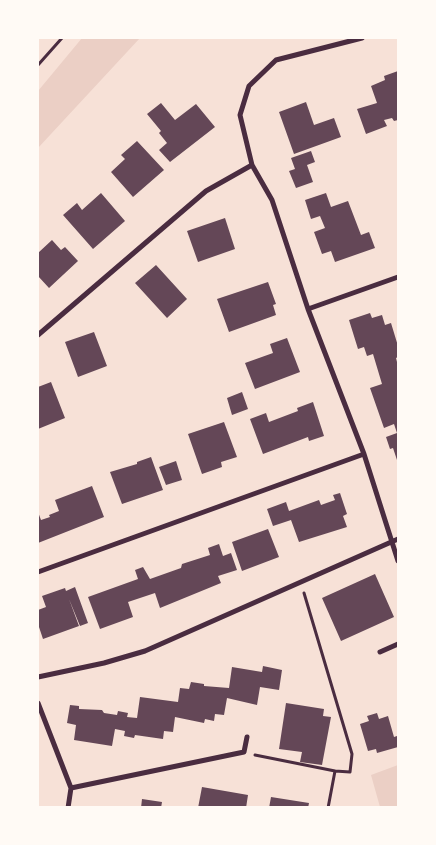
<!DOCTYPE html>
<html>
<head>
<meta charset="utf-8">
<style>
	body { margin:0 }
	#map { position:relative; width:436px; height:845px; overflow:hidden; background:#f7e1d7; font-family:Poppins,sans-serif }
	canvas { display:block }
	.frame { position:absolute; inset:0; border:39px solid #fffaf5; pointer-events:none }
</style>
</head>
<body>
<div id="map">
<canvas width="436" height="845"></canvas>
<div class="frame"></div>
</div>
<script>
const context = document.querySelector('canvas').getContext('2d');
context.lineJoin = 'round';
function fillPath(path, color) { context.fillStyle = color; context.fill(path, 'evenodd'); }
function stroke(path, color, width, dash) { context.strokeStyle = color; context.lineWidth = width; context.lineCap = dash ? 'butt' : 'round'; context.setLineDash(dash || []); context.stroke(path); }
const green = new Path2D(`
	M82,38H140L38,148V91Z
	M398,765V807H380L371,775Z`);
const building = new Path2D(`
	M398,71V120L394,121L392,118L384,120L387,126L366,134L357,109L377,103L371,86L385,80L384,76Z
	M306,102L314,125L334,118L341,137L294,154L279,112Z
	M161,103L175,120L196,104L215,127L170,162L159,150L167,143L159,133L161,131L147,114Z
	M137,141L164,170L133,197L111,172L125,159L121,155Z
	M311,151L315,162L307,165L313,182L296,188L289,171L295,169L291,158Z
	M101,193L125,221L93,249L63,215L77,203L82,210Z
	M326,193L331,207L348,201L361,235L369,232L375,248L335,262L331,251L322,254L314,232L325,228L320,216L311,219L305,200Z
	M225,218L235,249L198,262L187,231Z
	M52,240L61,250L65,247L78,261L49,288L38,276V253Z
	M156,265L187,299L167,318L135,283Z
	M268,282L276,304L273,305L276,315L229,332L217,299Z
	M370,313L372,318L382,315L385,325L391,323L398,346V357L396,358L398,366V463L393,448L390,449L386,437L397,433L394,424L384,428L370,388L382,384L373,354L367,356L364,347L358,349L349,320Z
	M94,332L107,366L78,377L65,342Z
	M287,338L300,372L255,389L245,363L273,353L270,344Z
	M51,382L65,418L38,429V387Z
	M242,392L248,409L232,415L227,398Z
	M313,402L324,436L309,441L308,437L263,454L250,419L266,413L269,422L298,411L297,408Z
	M224,422L237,457L221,462L222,467L202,474L188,434Z
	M151,457L163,490L122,504L110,472L137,464V462Z
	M176,461L182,480L166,485L159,467Z
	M92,486L104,517L38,543V512L41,520L50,517L49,515L59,511L55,500Z
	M340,493L347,514L343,516L347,527L299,542L291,520L273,526L267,509L286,502L289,511L319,500L321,505L335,500L333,495Z
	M268,529L279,557L242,571L232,542Z
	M219,544L223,556L231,553L237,570L218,576L221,583L160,608L155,593L128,602L133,617L100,629L88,597L138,579L135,570L143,567L150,579L181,568L182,564L210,555L208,548Z
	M375,574L394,617L341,641L322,598Z
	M75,587L88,623L80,626L69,599L79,626L43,639L38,624V610L46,607L42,596L65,588L66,591Z
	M263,666L282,670L279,690L260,687L257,705L227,698L224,715L215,714L214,721L205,719L204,723L175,717L173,732L164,731L163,739L135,735L134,738L124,736L125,731L115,729L112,746L74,740L76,725L67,723L70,705L79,706V709L102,710L104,713L117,715L118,711L128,713L127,717L137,718L140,697L178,702L180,688L189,689L191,682L204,684V686L229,688L232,667L262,672Z
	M286,703L324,709L323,716L331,717L322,765L300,762L302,752L279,749Z
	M377,713L379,719L388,716L394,737L397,736L398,747L377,753L376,749L368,751L360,724L369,721L367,716Z
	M202,787L248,795L246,808H198Z
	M271,797L309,803L308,808H269Z
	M142,799L162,802L161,808H141Z`);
const path = new Path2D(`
	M38,65L62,38
	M304,593L352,754L350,772L335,771L328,808
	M255,755L335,771`);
const minor = new Path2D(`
	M252,165L240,115L249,86L276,60L362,38
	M308,309L398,277
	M38,335L206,191L252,165L272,200L308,309L364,454L398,561
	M38,572L364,454
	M380,652L398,644
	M38,677L104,663L145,651L398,539
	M38,703L71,788L68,808
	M71,788L244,752L247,737`);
fillPath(green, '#ebcfc5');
fillPath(building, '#644757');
stroke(path, '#4a2c40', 3);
stroke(minor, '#4a2c40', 5);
</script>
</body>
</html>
